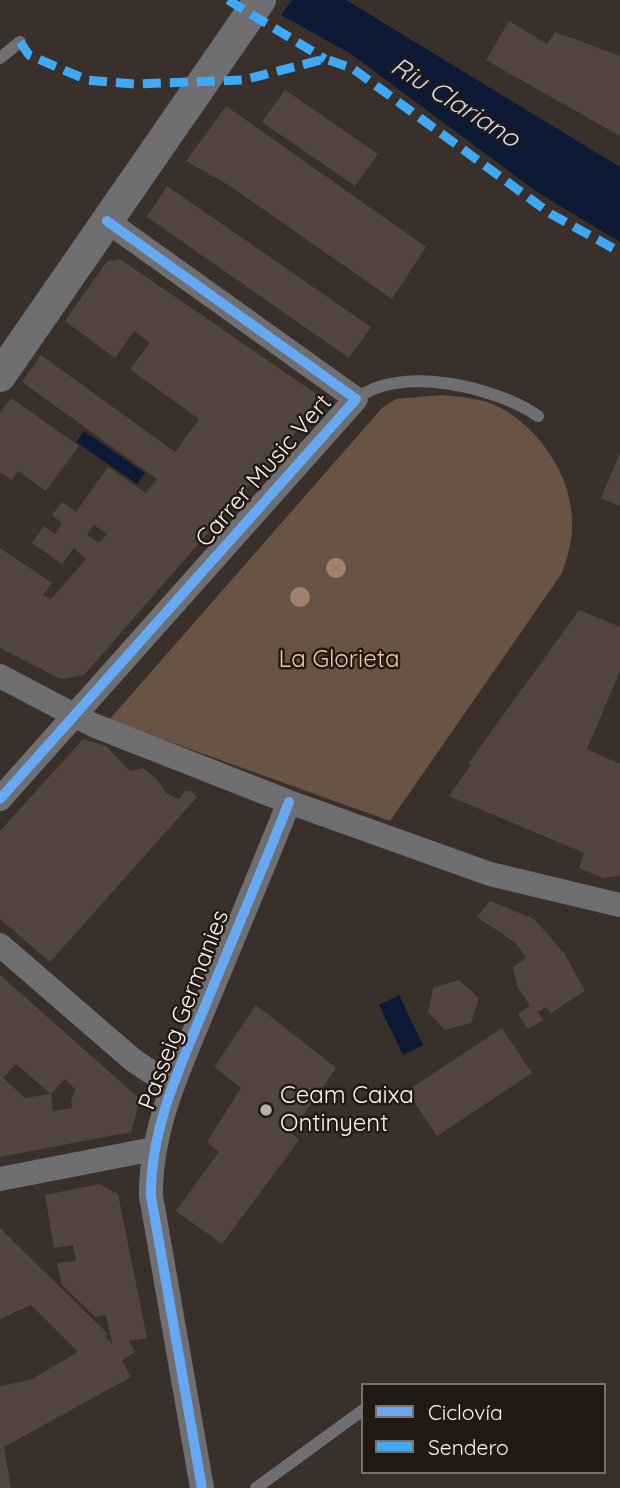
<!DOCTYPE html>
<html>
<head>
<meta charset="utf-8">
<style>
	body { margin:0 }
	#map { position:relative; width:620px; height:1488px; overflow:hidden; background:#3a302b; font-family:Quicksand,sans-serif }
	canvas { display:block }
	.legend { position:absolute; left:361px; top:1383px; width:245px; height:91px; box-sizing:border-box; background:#211914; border:2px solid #79706a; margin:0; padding:9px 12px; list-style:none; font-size:21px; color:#fef3ec }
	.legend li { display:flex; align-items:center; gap:14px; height:35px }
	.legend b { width:35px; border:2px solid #79706a }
</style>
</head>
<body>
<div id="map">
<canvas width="620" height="1488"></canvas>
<ul class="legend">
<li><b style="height:9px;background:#66a8f1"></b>Ciclovía</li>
<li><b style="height:9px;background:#3fa9f5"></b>Sendero</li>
</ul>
</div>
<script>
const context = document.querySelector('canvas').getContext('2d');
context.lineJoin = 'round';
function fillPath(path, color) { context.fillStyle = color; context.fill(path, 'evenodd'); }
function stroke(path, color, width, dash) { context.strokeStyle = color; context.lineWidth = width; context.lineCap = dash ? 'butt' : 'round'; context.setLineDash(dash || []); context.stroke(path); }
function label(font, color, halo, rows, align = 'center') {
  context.font = font + ' Quicksand,sans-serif'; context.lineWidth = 5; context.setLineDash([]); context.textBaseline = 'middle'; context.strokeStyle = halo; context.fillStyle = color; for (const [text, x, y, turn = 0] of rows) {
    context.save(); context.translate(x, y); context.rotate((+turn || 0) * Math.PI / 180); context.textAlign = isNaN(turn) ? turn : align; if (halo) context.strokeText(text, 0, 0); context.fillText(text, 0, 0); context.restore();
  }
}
const green = new Path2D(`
	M442,395C461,397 482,398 499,407C539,428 571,475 572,520C573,539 568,556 562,573L390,821L109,720L382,408L396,399Z`);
const water = new Path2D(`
	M292,0H346L620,167V242L537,192L351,54L281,15Z
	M84,431L145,473L137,484L76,442Z
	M399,995L423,1045L403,1055L379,1005Z`);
const building = new Path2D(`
	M509,21L547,44L555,32L620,56V136L486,60Z
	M285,90L378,154L355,186L262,122Z
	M226,106L426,247L392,299L230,186L186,161Z
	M167,186L371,327L349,358L147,217Z
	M120,259L315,393L317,408L84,675L61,679L0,648V548L52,583L43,595L51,599L86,559L74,548L62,564L32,543L44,526L55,534L62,523L52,515L62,502L76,512L108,467L146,493L157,479L22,382L41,355L175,452L199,419L130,369L150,343L134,331L115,358L65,321L107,261ZM94,525L107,534L99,543L87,535Z
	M11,398L79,446L46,491L18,471L12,480L0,472V413Z
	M620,453V506L601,498Z
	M579,610L620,627V671L587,749L620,764V876L603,878L579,868L584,853L449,796L471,765L468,764Z
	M83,739L106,746L130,771L143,768L156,778L166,793L179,799L185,791H191L197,797L50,962L0,919V831Z
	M490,901L534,919L564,953L585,991L551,1013L546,1007L538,1012L543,1020L528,1029L518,1014L530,1006L517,986L513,967L526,958L516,943L477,917Z
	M0,975L140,1099L131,1132L0,1157ZM16,1064L51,1094L25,1098L3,1078ZM65,1079L76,1090L71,1100L72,1108L53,1111L51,1094Z
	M459,980L479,998L471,1023L445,1030L428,1012L433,988Z
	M256,1005L336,1068L291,1133L299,1140L222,1244L176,1211L219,1152L207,1142L241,1088L214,1067Z
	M502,1028L532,1073L437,1136L407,1091Z
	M99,1184L118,1194L147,1338L129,1341L135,1352L122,1360L131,1377L4,1447L11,1488H0V1386L30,1380L78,1352L31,1305L0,1319V1228L108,1334L105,1336L112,1344L106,1315L95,1317L62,1285L57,1263L76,1261L73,1245L54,1248L45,1195Z`);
const service = new Path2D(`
	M0,58L20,42
	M356,399C399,364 496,387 538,416
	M256,1488L363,1410`);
const minor = new Path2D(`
	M0,676L93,725L289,802L490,874L620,905
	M0,799L356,399L107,221
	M0,945L133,1060L157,1076L174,1081
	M0,1179L154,1149
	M202,1488L151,1196C150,1127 182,1062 208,999C235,933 263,868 289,802`);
const tertiary = new Path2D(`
	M0,376L260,0`);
const quiet = new Path2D(`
	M228,0L325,59
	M20,42L29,55L87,80L135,84L243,80L325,59L352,68L551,214L620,252`);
const cycleway = new Path2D(`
	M0,799L356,399L107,221
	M202,1488L151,1196C150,1127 182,1062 208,999C235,933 263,868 289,802`);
const trees = [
	[336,568],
	[300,597]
];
const markers = [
	[266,1110,7,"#b9afa8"]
];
const streetNames = [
	["Carrer Music Vert",264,471,-49],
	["Passeig Germanies",184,1010,-69]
];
const parkNames = [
	["La Glorieta",339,660]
];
const poiNames = [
	["Ceam Caixa",280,1096],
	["Ontinyent",280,1124]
];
const waterNames = [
	["Riu Clariano",455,103,32]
];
fillPath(green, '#685344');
fillPath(water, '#0c1a35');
fillPath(building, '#51453d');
stroke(service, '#6f6e71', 12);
stroke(minor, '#6f6e71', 24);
stroke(tertiary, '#6f6e71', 32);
stroke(quiet, '#3fa9f5', 9, [18, 9]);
stroke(cycleway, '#66a8f1', 10);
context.fillStyle = '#a2816c';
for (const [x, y] of trees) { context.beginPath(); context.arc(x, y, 10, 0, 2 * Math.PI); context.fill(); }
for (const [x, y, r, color] of markers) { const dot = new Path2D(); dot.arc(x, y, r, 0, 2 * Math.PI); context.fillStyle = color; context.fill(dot); stroke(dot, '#211914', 2.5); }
label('24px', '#fef3ec', '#211914', streetNames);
label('24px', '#f7c4a2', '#211914', parkNames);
label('24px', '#fef3ec', '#211914', poiNames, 'left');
label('italic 26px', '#cfddf6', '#211914', waterNames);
</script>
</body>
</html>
